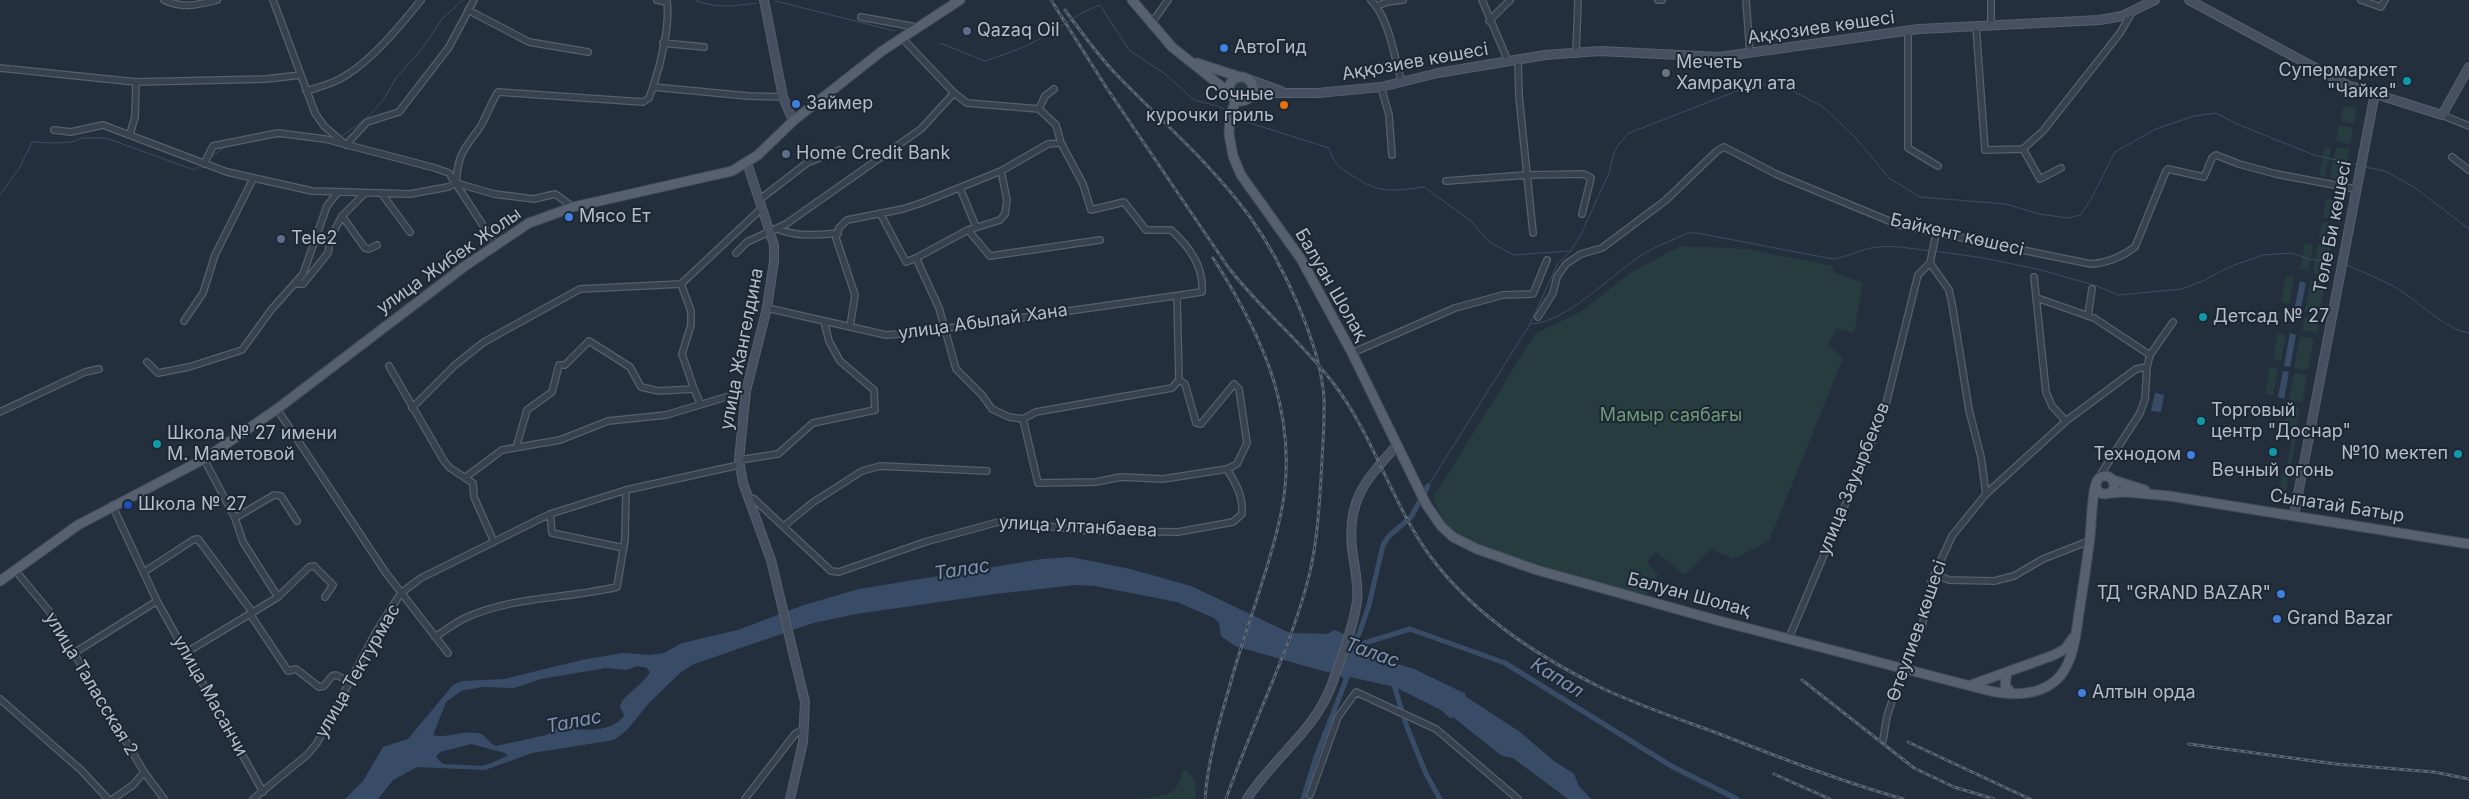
<!DOCTYPE html>
<html>
<head>
<meta charset="utf-8">
<style>
	body { margin:0 }
	canvas { display:block; background:#242f3e }
</style>
</head>
<body>
<canvas width="2469" height="799"></canvas>
<script>
const context = document.querySelector('canvas').getContext('2d');
context.lineJoin = 'round';
function fillPath(path, color) { context.fillStyle = color; context.fill(path, 'evenodd'); }
function stroke(path, color, width, dash) { context.strokeStyle = color; context.lineWidth = width; context.lineCap = dash ? 'butt' : 'round'; context.setLineDash(dash || []); context.stroke(path); }
function label(font, color, halo, rows, align = 'center') {
  context.font = font + ' Inter,sans-serif'; context.lineWidth = 4; context.setLineDash([]); context.textBaseline = 'middle'; context.strokeStyle = halo; context.fillStyle = color; for (const [text, x, y, turn = 0] of rows) {
    context.save(); context.translate(x, y); context.rotate((+turn || 0) * Math.PI / 180); context.textAlign = isNaN(turn) ? turn : align; if (halo) context.strokeText(text, 0, 0); context.fillText(text, 0, 0); context.restore();
  }
}
const green = new Path2D(`
	M1233 89a8 8 0 1 1 16 0a8 8 0 1 1-16 0Z
	M2344,106L2357,108L2354,124L2340,121Z
	M2339,125L2353,128L2350,144L2336,141Z
	M2325,146L2331,147L2325,177L2319,176Z
	M2336,147L2350,149L2343,180L2330,178Z
	M2326,199L2340,201L2336,219L2323,217Z
	M2322,222L2335,224L2331,241L2319,239Z
	M2318,243L2331,246L2325,276L2313,273Z
	M2305,244L2313,245L2308,271L2300,270Z
	M1681,246L1746,249L1833,266L1834,273L1863,283L1854,333L1837,328L1828,345L1843,358L1769,541L1734,559L1710,549L1685,575L1656,552L1647,563L1658,574L1646,597L1478,546L1447,527L1433,498L1535,334L1580,312L1633,271Z
	M2286,276L2294,277L2289,304L2281,302Z
	M2311,280L2325,282L2319,314L2305,311Z
	M2304,317L2320,320L2317,333L2302,330Z
	M2278,333L2286,335L2281,361L2273,359Z
	M2300,336L2314,339L2308,370L2294,368Z
	M2270,367L2278,369L2273,395L2265,394Z
	M2294,373L2307,375L2302,403L2289,400Z
	M2289,406L2300,408L2296,428L2284,426Z
	M2292,438H2296L2286,492L2280,490L2282,473L2286,474Z
	M1185,770L1195,779L1196,799H1140C1164,794 1177,799 1182,771Z`);
const water = new Path2D(`
	M2300,281L2306,283L2300,312L2294,311Z
	M2290,333L2296,335L2290,367L2284,366Z
	M2283,371L2289,372L2284,399L2278,397Z
	M2155,393L2164,395L2161,412L2151,411Z
	M1071,557L1130,569L1191,586L1290,633L1328,634L1334,630L1347,635L1349,649L1414,669L1466,694L1465,696L1520,732L1554,761L1574,774L1579,786L1591,799H1568L1513,758L1502,756L1453,717L1450,718L1441,710L1395,687L1323,671L1235,646L1221,636L1219,623L1214,618L1177,602L1095,586L1076,585L995,594L856,614L813,623L694,664L681,672L648,704L627,730L614,740L532,753L485,770L417,767L393,780L378,799H345L363,781L383,747L408,739L453,685L462,681L504,679L582,660L623,653L650,655L664,653L682,643L738,630L804,605L859,589L1042,559ZM637,666L647,668L650,672C644,684 623,695 620,706C620,709 624,712 624,716C611,732 591,730 571,729L570,719L546,735L496,746C487,743 487,734 477,733C463,730 444,739 433,735L446,702L461,691L482,687L514,688L541,679L606,668L626,670ZM471,744L505,753L508,756L483,766L443,764L436,757L440,752Z`);
const stream = new Path2D(`
	M695,0C716,9 735,6 757,3
	M775,1L895,31
	M940,43L985,61C1005,54 1025,48 1043,37C1065,25 1076,14 1100,5L1129,50L1165,74L1194,100L1218,106L1228,111
	M1234,114L1250,123L1329,148C1335,165 1338,167 1353,176C1379,194 1393,191 1424,187L1471,221L1489,242L1514,255L1569,251
	M342,136L369,116L384,99L396,78L421,50L443,18L463,0
	M273,137H287
	M211,157L226,146
	M2365,167L2385,171L2414,187L2469,229
	M0,195L20,167L32,142L55,143L72,142L82,138H106L194,170L202,164
	M1934,251L1984,258L2041,270L2097,286L2119,295L2182,289L2205,280L2229,267L2263,255L2292,253L2309,259L2333,263
	M2346,265C2363,272 2383,280 2398,289C2418,301 2446,330 2469,333
	M1531,324C1565,323 1610,276 1639,257C1653,247 1671,241 1688,233H1697L1833,259C1849,257 1862,248 1878,247C1895,245 1913,249 1930,251
	M1428,486L1530,324L1558,263L1571,251L1582,232L1610,171C1612,154 1617,144 1629,133L1750,86L1772,84L1791,90L1823,107L1855,137L1889,178L1920,197L2006,204L2039,214L2068,218L2080,215L2090,201L2115,152L2156,129L2194,116L2216,113L2237,124L2314,155L2359,165`);
const canal = new Path2D(`
	M1348,648L1410,629L1505,663L1673,767L1737,799
	M1349,648L1359,634L1369,605L1383,545L1389,536L1411,517L1428,486
	M1393,682L1407,727L1426,774L1440,799
	M1303,799L1316,757L1348,675L1344,676L1342,670`);
const street = new Path2D(`
	M164,0C184,9 197,5 217,0
	M273,0L315,113L324,126L346,145L367,122L399,112L449,47L474,0
	M1371,0C1390,20 1394,57 1402,83
	M1482,0L1508,61
	M1658,0H1662
	M1746,0L1750,53
	M2361,0L2381,7L2385,0
	M1377,6L1387,2L1403,0
	M468,10L529,42L588,52
	M861,17L916,27
	M1489,21L1510,0
	M1151,24L1168,0
	M1991,25V0
	M1976,26L1985,150L2023,149L2043,131L2120,33L2132,12
	M1908,31V148L1938,166
	M663,43L704,47
	M1576,54L1578,0
	M1518,59L1519,96L1533,233
	M0,68L136,82L267,79L300,75
	M653,87C661,63 670,26 667,2L657,0
	M1381,87L1389,115L1392,155
	M306,91C319,87 333,84 345,76C372,60 401,25 421,0
	M1039,109L1045,96L1054,89
	M2442,115L2469,126
	M54,130L71,132L103,125L227,172L312,191L410,194L448,187L456,183C458,156 462,151 478,130C486,119 490,104 498,92L643,102L649,98L653,87L748,96L783,97
	M130,134L135,117L136,82
	M2023,149L2040,179L2061,168
	M2452,157L2469,170
	M204,164L213,146L278,133L325,139L435,168L449,173L495,244
	M1446,181L1527,175L1584,174L1591,178L1582,214
	M456,183L494,194L534,199L555,194L573,207
	M960,188L976,227
	M382,194L410,232
	M759,200L807,163L839,150
	M880,213L906,262L916,258L939,308L956,369L982,395L992,409L1009,417L1023,419L1036,412L1172,388L1179,380
	M342,216L365,248L369,249L377,245
	M777,229C798,237 816,235 838,233
	M968,230L990,256L1100,240
	M1936,234L1930,263L1949,290L1952,304L1969,410L1981,457L1986,494
	M736,253L747,242L786,224L921,129L954,93
	M916,258L968,230L1000,220L1005,214L1007,200L1001,171
	M2034,277L2046,392L2052,406L2066,421
	M296,284H303L328,253L331,237L342,216L365,193
	M681,284L691,311V325L682,354L694,389
	M2037,298L2094,318L2150,355
	M767,308L886,335L914,333L1202,292C1204,267 1189,246 1171,230H1146L1124,202L1091,210L1083,184L1061,143L1056,125L1039,109L967,103L954,93L902,38
	M2088,316L2092,289
	M1538,317L1553,293L1557,277L1566,264L1581,254L1602,248L1666,200L1717,151L1724,147L1778,175L1899,225L2091,264C2107,263 2123,256 2135,247L2166,171L2168,169L2204,177L2212,158L2216,155L2239,164L2276,174L2356,189
	M184,321L203,293L215,255L253,179
	M850,327L855,295L836,238L839,228L847,220L903,209L924,202L1001,171L1048,144L1061,143
	M1352,353L1455,308L1503,295L1533,294L1547,260
	M147,362L158,373L189,367L242,350L271,310L303,274L327,206L338,192
	M389,366L444,461L450,468L473,483L474,497L494,542
	M412,408L455,365L484,342L580,289L681,284L762,208
	M277,409L386,573L448,653
	M0,412L85,372L99,369
	M1023,419L1038,483L1096,482L1121,477L1163,479L1227,469L1237,464L1247,443L1239,389L1234,384L1201,424L1196,423L1185,384L1179,380L1177,296
	M516,448L527,410L552,392L559,365H565L589,341L630,367L641,387L659,391L694,389L700,403
	M204,459L235,518L243,542L278,597
	M739,460L778,454L813,423L875,410L874,390L840,361L829,341L824,321
	M466,477L502,450L560,440L608,421L666,415L746,391
	M2097,480L2140,413L2145,399L2147,367
	M747,496L754,499L831,571L839,572L925,542L1002,521L1090,531L1178,532L1233,522L1242,514C1243,495 1236,484 1227,469
	M112,505L157,601L263,792
	M550,514L552,533L624,548
	M235,518L274,495L281,496L297,521
	M784,526L812,503L862,471L880,466L987,471
	M15,570L49,611L144,772L164,799
	M144,572L193,540L198,539L253,613
	M1935,574L1949,580L1994,581L2014,576L2043,559L2089,541
	M250,614L288,671L296,669L319,687L324,686L332,676L336,675L351,682
	M435,637C445,631 454,623 465,618C513,596 566,599 617,587L625,539L626,490
	M1789,638L1874,436L1886,404L1918,275L1930,263
	M187,652L278,597L309,567L314,566L333,585L325,597
	M74,653L157,601
	M0,699L81,770L108,799
	M1883,740L1887,716L1903,669L1922,627L1931,582L1952,536L1986,494L2066,421L2136,369L2147,367L2150,355L2173,322
	M1310,795L1338,717L1356,692L1436,729L1518,799
	M113,799L133,785L144,772
	M253,799L307,755L317,743L376,632L401,593L421,578L550,514L626,490L739,465
	M745,799L795,734L804,729`);
const secondary = new Path2D(`
	M764,0L783,97L793,121
	M2189,0L2347,85L2442,115L2469,67
	M1248,79L1281,91
	M1246,99L1270,93H1318L1381,87L1438,73L1545,55L1600,51L1719,57L1919,29L2100,20L2122,16L2155,0
	M747,163L774,245V261L767,308L746,391L739,460L743,483L771,560L805,702L803,742L790,799
	M2294,515L2375,93
	M1247,799C1273,758 1315,731 1332,684C1341,658 1353,629 1357,601C1359,583 1354,566 1352,548C1347,499 1366,480 1397,445`);
const primary = new Path2D(`
	M1132,0L1172,47L1231,94
	M1197,63L1240,77
	M1229 89a12 12 0 1 1 24 0a12 12 0 1 1-24 0Z
	M1236,99L1230,117L1229,134L1233,156L1241,175L1301,259L1352,353L1426,504L1441,526L1453,537L1477,549L1537,570L1716,620L1986,690C2011,696 2043,697 2061,675C2074,658 2076,634 2079,613C2083,587 2087,562 2090,537C2092,519 2091,501 2096,483
	M2096 485a9 9 0 1 1 18 0a9 9 0 1 1-18 0Z
	M2113,480L2145,490
	M2110,493L2126,492L2169,496L2469,544
	M0,581L78,525L204,459L277,409L465,266L529,223L573,207L732,171L758,155L793,121L882,51L960,0
	M2007,673L2005,685L2012,694
	M1971,685L2054,655L2065,649L2073,638`);
const rail = new Path2D(`
	M1051,0L1106,87L1228,267C1260,309 1302,342 1334,384C1374,437 1391,502 1430,556C1473,614 1540,658 1604,689C1640,706 1679,719 1717,733C1778,757 1840,781 1903,799
	M1065,10C1081,32 1097,54 1115,73C1161,121 1211,163 1250,217C1282,262 1320,342 1324,398C1325,425 1322,452 1321,479C1319,510 1317,541 1310,572C1291,650 1252,723 1226,799
	M1802,680L1914,768L1954,787L1994,799
	M1908,742L2030,799
	M2189,744L2336,764L2434,772L2469,779
	M1774,774L1830,799
	M1205,799C1208,759 1219,723 1230,685C1245,629 1268,574 1280,518C1302,421 1264,337 1213,258`);
const markers = [
	[967,31,5,"#5c6f8a"],
	[1224,48,5,"#3f7fe0"],
	[1666,73,5,"#6b7280"],
	[2407,81,5,"#0f9aa8"],
	[796,104,5,"#3f7fe0"],
	[1284,105,5,"#e8710a"],
	[786,154,5,"#5c6f8a"],
	[569,217,5,"#3f7fe0"],
	[281,239,5,"#5c6f8a"],
	[2203,317,5,"#0f9aa8"],
	[2201,421,5,"#0f9aa8"],
	[157,444,5,"#0f9aa8"],
	[2273,452,5,"#0f9aa8"],
	[2458,454,5,"#0f9aa8"],
	[2191,455,5,"#3f7fe0"],
	[128,505,5,"#1a4fb4"],
	[2281,594,5,"#3f7fe0"],
	[2277,619,5,"#3f7fe0"],
	[2082,693,5,"#3f7fe0"]
];
const streetNames = [
	["Аққозиев көшесі",1821,28,-8],
	["Аққозиев көшесі",1415,62,-10],
	["Төле Би көшесі",2333,227,-79],
	["Байкент көшесі",1957,235,13],
	["улица Жибек Жолы",449,261,-35],
	["Балуан Шолақ",1331,285,60],
	["улица Абылай Хана",983,322,-8],
	["улица Жангелдина",742,349,-79],
	["улица Зауырбеков",1854,479,-68],
	["Сыпатай Батыр",2337,506,9],
	["улица Ултанбаева",1078,527,3],
	["Балуан Шолақ",1689,595,15],
	["Өтеулиев көшесі",1917,631,-71],
	["улица Тектурмас",358,671,-60],
	["улица Таласская 2",91,684,59],
	["улица Масанчи",210,696,61]
];
const poiNames = [
	["Qazaq Oil",977,31],
	["АвтоГид",1234,48],
	["Мечеть",1676,63],
	["Хамрақұл ата",1676,84],
	["Супермаркет",2397,71,"right"],
	["\"Чайка\"",2397,92,"right"],
	["Сочные",1274,95,"right"],
	["курочки гриль",1274,116,"right"],
	["Займер",806,104],
	["Home Credit Bank",796,154],
	["Мясо Ет",579,217],
	["Tele2",291,239],
	["Детсад № 27",2213,317],
	["Торговый",2211,411],
	["центр \"Доснар\"",2211,432],
	["Школа № 27 имени",167,434],
	["М. Маметовой",167,455],
	["№10 мектеп",2448,454,"right"],
	["Технодом",2181,455,"right"],
	["Вечный огонь",2273,471,"center"],
	["Школа № 27",138,505],
	["ТД \"GRAND BAZAR\"",2271,594,"right"],
	["Grand Bazar",2287,619],
	["Алтын орда",2092,693]
];
const parkNames = [
	["Мамыр саябағы",1671,416]
];
const waterNames = [
	["Талас",962,570,-9],
	["Талас",1372,653,19],
	["Капал",1557,678,32],
	["Талас",574,722,-11]
];
fillPath(green, '#263c3f');
fillPath(water, '#394c67');
stroke(stream, '#394c67', 1);
stroke(canal, '#394c67', 5);
stroke(street, '#565f6c', 8);
stroke(secondary, '#565f6c', 10);
stroke(primary, '#414a57', 11);
stroke(street, '#38414e', 5.5);
stroke(secondary, '#465061', 8);
stroke(primary, '#56606e', 9);
stroke(rail, '#5a6575', 3);
stroke(rail, '#1d2633', 1, [4]);
for (const [x, y, r, color] of markers) { const dot = new Path2D(); dot.arc(x, y, r, 0, 2 * Math.PI); context.fillStyle = color; context.fill(dot); stroke(dot, '#1d2633', 2); }
label('18px', '#b4bcc9', '#1d2633', streetNames);
label('18px', '#b4bcc9', '#1d2633', poiNames, 'left');
label('18px', '#6b9a76', '#1d2633', parkNames);
label('italic 19px', '#7c92b1', '#1d2633', waterNames);
</script>
</body>
</html>
